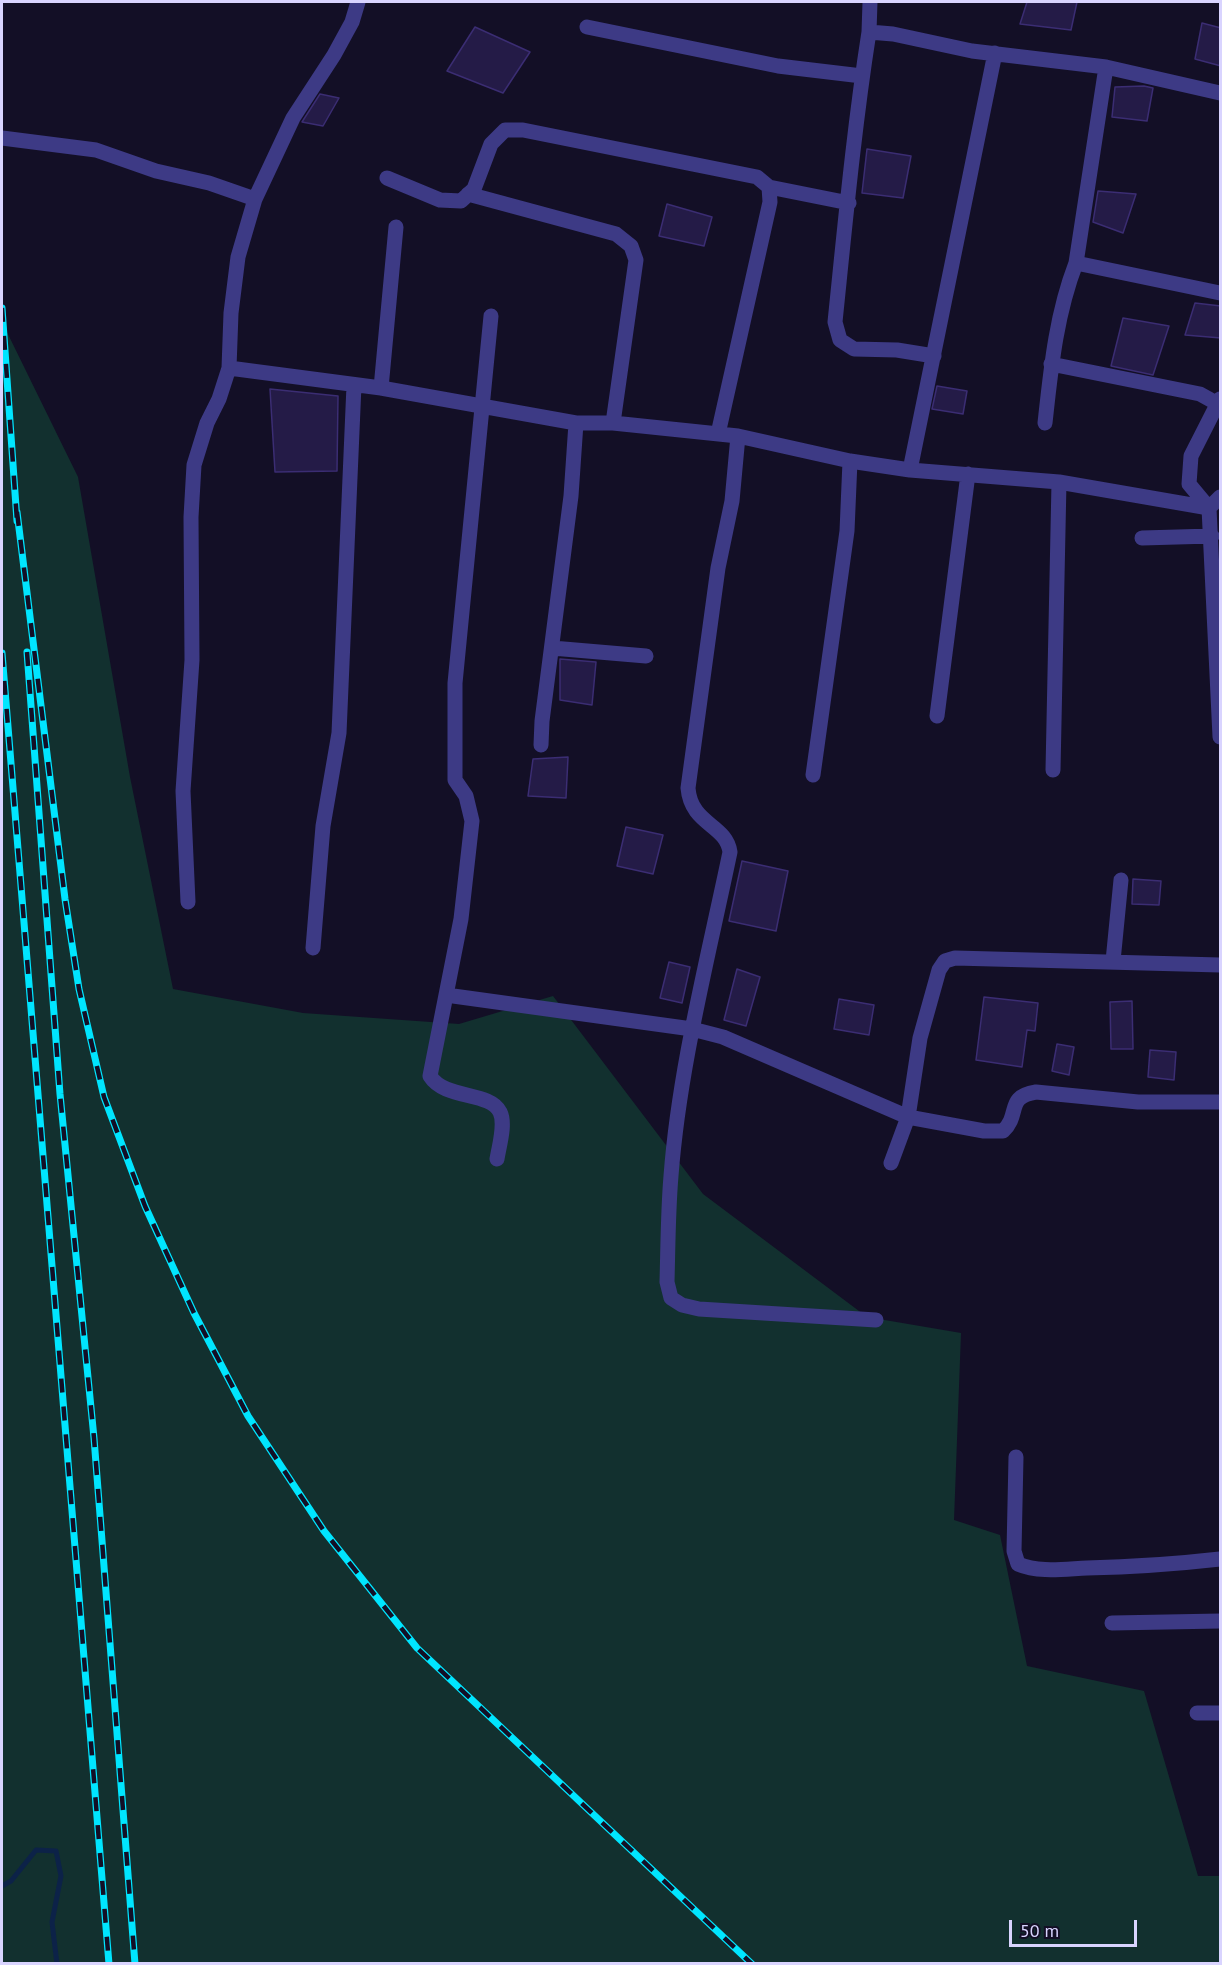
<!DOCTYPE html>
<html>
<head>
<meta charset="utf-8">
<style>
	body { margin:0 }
	#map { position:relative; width:1222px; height:1965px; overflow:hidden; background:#130f26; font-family:"PT Sans",sans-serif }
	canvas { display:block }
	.frame { position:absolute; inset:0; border:3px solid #d9d4ff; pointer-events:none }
	.scale { position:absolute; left:1009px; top:1920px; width:128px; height:27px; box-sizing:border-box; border:3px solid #d9d4ff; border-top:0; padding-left:8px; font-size:18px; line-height:21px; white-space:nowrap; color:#d9d4ff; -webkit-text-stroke:4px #130f26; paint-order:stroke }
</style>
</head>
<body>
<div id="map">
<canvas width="1222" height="1965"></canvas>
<div class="frame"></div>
<div class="scale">50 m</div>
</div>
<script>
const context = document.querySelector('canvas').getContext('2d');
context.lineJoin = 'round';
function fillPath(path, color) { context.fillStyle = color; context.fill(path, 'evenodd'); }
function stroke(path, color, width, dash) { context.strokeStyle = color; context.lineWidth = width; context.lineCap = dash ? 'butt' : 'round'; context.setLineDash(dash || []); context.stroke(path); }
const green = new Path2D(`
	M2,322L78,477L130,777L173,989L303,1013L459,1024L553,996L703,1194L867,1317L961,1333L954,1520L1000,1535L1027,1666L1144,1691L1198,1876H1220V1963H2Z`);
const stream = new Path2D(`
	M2,1886L11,1881L36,1850L56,1851L61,1876L52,1922L57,1964`);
const building = new Path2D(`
	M1027,2H1077L1071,30L1020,24Z
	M1202,23L1221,28V66L1195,59Z
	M475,27L530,52L503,93L447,71Z
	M1144,86L1153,88L1147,121L1112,117L1115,87Z
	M320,94L339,98L323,126L302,122Z
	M867,149L911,156L903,198L862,193Z
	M1098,191L1136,194L1123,233L1093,222Z
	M667,204L712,217L704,246L659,236Z
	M1195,303L1221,306V338L1185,335Z
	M1123,318L1169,326L1153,375L1111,366Z
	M937,386L967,391L963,414L932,409Z
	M270,389L338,396L337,471L275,472Z
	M560,659L596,662L592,705L560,700Z
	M568,757L566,798L528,796L533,759Z
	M626,827L663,835L653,874L617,866Z
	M742,861L788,871L776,931L729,921Z
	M1133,879L1161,881L1159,905L1132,904Z
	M669,962L690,967L682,1003L660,998Z
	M737,969L760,977L746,1026L724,1020Z
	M984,997L1038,1003L1035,1031L1027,1030L1022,1067L976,1060Z
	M839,999L874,1005L869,1035L834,1029Z
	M1132,1001L1133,1049H1111L1110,1002Z
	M1057,1044L1074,1047L1069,1075L1052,1071Z
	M1150,1050L1176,1052L1174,1080L1148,1077Z`);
const minor = new Path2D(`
	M870,2L869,32L893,34L972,51L1106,67L1220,93
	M587,27L778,66L862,76
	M869,32C854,128 845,225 835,322L840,340L854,349L897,350L934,356
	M2,138L96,150L156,171L209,183L255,199
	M387,178L440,200L461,201L474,189L491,144L505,130H523L757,177L769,187L770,202L718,434
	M769,187L849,203
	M468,194L616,234L631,246L636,260L613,423
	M1076,263L1106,67
	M491,316L455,683V780L466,796L472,821L461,919L430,1076C445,1100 490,1091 500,1112C506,1124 499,1146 497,1159
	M1051,364L1200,394L1218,404
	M229,368L381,388L576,423H613L738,436L850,461L910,470L1059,482L1209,508
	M381,388L396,227
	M1045,423C1051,368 1056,315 1076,263L1220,293
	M738,436L732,501L718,568L688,788C691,825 726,824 730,852C708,958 679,1069 671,1176C668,1211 668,1247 667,1282L671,1298L682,1305L699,1309L876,1320
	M910,470L995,53
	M1220,497L1209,508L1220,737
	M1209,508L1189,484L1191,456L1220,399
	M1142,538L1212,536
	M552,648L646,656
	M937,716L968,474
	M541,745L542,721L571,496L576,423
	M1053,770L1059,482
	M813,775L847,531L850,461
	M188,902L183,791L192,660L191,517L194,465L207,423L219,399L229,368L231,313L238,257L255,199L293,118L334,55L352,22L358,2
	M313,948L323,826L339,733L354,385
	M1113,961L1121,880
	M1220,965L955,958L945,961L939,970L920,1038L908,1117L984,1131H1003C1021,1114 1005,1097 1036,1092L1138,1102H1220
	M446,995L692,1029L723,1037L908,1117L891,1163
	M1016,1457L1014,1551L1018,1564C1039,1573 1064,1569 1087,1568C1132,1567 1176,1564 1220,1559
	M1112,1623L1220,1621
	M1197,1713H1220`);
const rail = new Path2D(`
	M2,308L17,521
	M17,512L65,899L79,989L104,1097L145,1206L194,1313L248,1416L324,1531L417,1648L752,1964
	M27,652L60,1094L94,1438L135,1964
	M2,653L109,1964`);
fillPath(green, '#12302f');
stroke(stream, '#0c2248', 5);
fillPath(building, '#241b47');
stroke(building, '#3b2d73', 1.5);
stroke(minor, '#3d3a85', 15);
stroke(rail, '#00e5ff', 7);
stroke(rail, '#130f26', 4.5, [14]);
</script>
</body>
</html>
